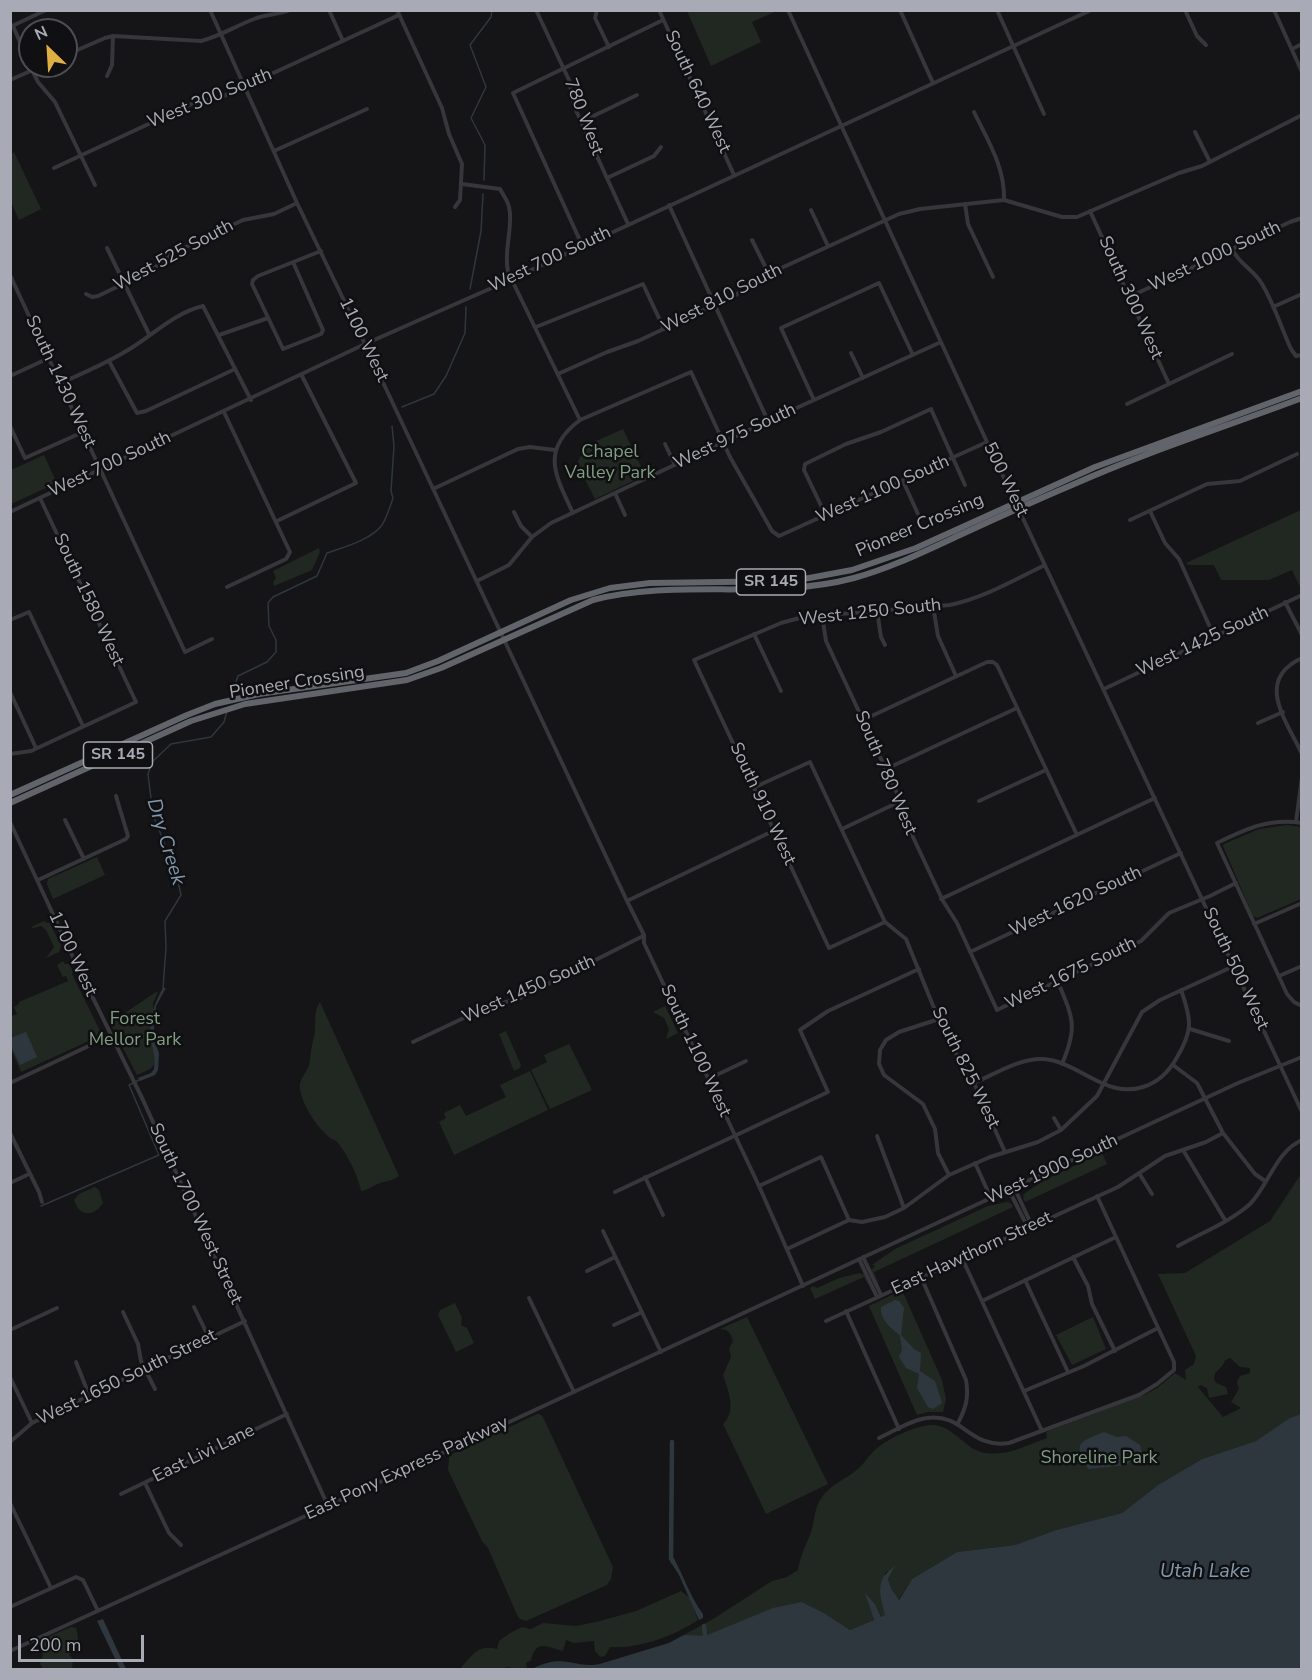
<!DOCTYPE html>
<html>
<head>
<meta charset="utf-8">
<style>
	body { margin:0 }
	#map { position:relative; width:1312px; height:1680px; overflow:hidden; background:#151416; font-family:"Nunito Sans",sans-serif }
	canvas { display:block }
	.frame { position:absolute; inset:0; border:12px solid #a8abb5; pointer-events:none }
	.north { position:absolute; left:18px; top:18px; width:60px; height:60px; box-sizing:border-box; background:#100f11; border:2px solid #4d4d53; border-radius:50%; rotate:335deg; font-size:16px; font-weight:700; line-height:24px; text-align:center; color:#a8abb5 }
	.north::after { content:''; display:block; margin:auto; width:21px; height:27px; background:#e0af42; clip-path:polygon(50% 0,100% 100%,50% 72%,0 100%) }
	.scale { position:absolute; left:18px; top:1635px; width:126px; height:27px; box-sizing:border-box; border:3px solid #a8abb5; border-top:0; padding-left:8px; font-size:18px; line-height:21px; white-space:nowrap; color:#a8abb5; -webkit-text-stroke:4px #100f11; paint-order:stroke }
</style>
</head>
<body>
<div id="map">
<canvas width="1312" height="1680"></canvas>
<div class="frame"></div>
<div class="north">N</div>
<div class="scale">200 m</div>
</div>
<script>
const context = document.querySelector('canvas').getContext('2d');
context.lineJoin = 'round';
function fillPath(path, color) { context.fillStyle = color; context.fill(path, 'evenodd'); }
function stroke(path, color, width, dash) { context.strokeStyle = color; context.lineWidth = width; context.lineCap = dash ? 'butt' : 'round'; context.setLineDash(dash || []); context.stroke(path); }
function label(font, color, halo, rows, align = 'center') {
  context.font = font + ' "Nunito Sans",sans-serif'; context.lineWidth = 5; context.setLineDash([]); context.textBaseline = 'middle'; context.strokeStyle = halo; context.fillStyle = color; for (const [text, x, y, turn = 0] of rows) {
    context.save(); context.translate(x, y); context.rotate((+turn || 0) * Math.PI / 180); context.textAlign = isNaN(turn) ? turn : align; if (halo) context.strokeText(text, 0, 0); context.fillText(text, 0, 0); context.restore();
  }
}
const green = new Path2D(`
	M687,11H686H777L752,22L761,42L711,66Z
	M14,152L41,209L19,220L11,202V154Z
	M623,429L645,475L595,499L577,464L585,446Z
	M44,455L57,483L11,504V470Z
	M1301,510V589L1292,570L1269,580H1221L1214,565H1188L1186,563Z
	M319,548L320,552L312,570L274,586L273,582L276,578L273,571Z
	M1287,825L1301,827V899L1257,918L1253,916L1223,846L1224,844L1259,829Z
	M97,857L105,875L53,899L47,884L48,879Z
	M44,921L47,923H50L61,946L59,952L46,958L54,947L46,930L41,926L34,928L31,927Z
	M63,961L65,964H69L73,972L72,974L102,1035L21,1072L11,1049L10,1017L17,1014L14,1007L19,1004V1002L68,981L66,976L63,977L57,965Z
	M156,992H158L153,1003L155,1064L150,1069L137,1075L110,1023Z
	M320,1002L399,1176C392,1181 387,1181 380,1183C373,1185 369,1190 361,1191C359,1177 346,1152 337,1142C334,1139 331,1139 329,1137C317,1127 303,1106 300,1090C298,1079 307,1073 309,1065C311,1056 311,1046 314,1037C317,1025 312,1013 320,1002Z
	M665,1006L678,1033L666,1039L669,1029L664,1018L653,1012Z
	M506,1031L521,1065L520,1068L514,1071L499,1034Z
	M569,1044L592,1090L550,1109L531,1070L547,1062L544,1055Z
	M530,1071L548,1110L454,1155L439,1122L446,1118L444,1113L460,1105L466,1116L506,1097L500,1085Z
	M1102,1153L1107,1164L1025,1202L1023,1198L1025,1195L1021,1196L1044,1180Z
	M1301,1174V1414L1290,1419L1256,1441L1202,1459L1158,1485L1122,1513L1056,1530L1015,1545L957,1552L912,1579L898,1600L892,1590L888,1579L894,1568L885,1573L886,1614L882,1618L875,1604L866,1594L874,1620L850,1630L824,1613L802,1602L768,1630L587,1670H532C564,1652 573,1669 600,1664L669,1643L713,1619L772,1581L787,1577L798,1570C800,1556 806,1545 811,1532C815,1520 814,1507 822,1497C830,1486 843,1480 854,1472C863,1466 868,1456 876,1449C889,1438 913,1427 930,1425C953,1423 965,1451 986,1453C1009,1456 1027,1445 1047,1438L1046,1432L1144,1395L1157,1388L1175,1373L1186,1380L1185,1370L1194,1364L1196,1356L1158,1274L1185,1273L1270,1221ZM1230,1358L1240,1367L1250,1368V1373L1240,1376L1237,1382L1239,1389L1231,1402L1241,1408L1223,1417L1198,1387L1201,1385L1207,1388L1209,1398L1228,1394L1226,1387L1216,1383L1214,1379L1215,1373L1223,1365L1225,1360Z
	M95,1187L99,1190L103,1203C94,1217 79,1217 74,1200L79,1194Z
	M1011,1201L1008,1203H1011L1013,1207L874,1272L880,1288L879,1287L871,1268L873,1269L875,1265H872L895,1249L988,1206Z
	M863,1272L872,1291L864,1277L815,1299L810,1288L813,1286L817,1288L839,1278L860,1273L863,1275Z
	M902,1290L942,1380L946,1399L943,1412H928L917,1415L869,1306Z
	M455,1303L462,1318L461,1325L467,1328L474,1343L456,1352L438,1315L440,1310Z
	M747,1317L828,1484L766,1514L723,1424C737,1411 728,1390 723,1375L731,1357L729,1349L733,1341C731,1333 728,1329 720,1329Z
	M1093,1317L1106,1349L1072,1365L1056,1335Z
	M537,1414H540L543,1417L613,1567L611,1579L607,1585L526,1621L520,1619L517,1615L488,1548L482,1541L448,1470L449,1457L452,1454Z
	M681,1591L690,1598L698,1620C674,1636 639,1649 610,1647L605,1656L600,1657L595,1651L594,1641L574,1643L566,1640L563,1651C548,1648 536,1638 531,1660L526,1663L527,1668C521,1671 514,1670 509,1667L501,1669L459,1670C472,1656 477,1644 497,1649L499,1641L510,1633L522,1627L531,1629L543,1623L576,1626L596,1622L636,1611Z
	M71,1627L76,1628C80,1640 78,1646 69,1655L73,1659L72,1669H43L40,1664L43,1655L40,1645L48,1637Z`);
const water = new Path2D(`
	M163,988H166L156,1006L153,1038L159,1053L158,1070L155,1075L140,1081L138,1078L151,1073L154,1069C156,1059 153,1050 151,1040C148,1022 154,1003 163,988Z
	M26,1032L37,1057L20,1065L11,1046V1038Z
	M895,1300L899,1301L904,1308L901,1335L914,1349L921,1353L920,1371L935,1381L942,1403L933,1409L928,1407L917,1388L919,1374L906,1368L899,1357L902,1350L900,1335C891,1329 880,1319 881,1307Z
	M1301,1414V1669H532C564,1652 573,1669 600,1664L669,1643L684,1635L705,1636L773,1608L802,1602L824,1613L850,1630L874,1620L865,1593L875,1604L881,1617L885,1615C880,1593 874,1581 895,1566L888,1579L892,1590L899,1600L912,1579L957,1552L1015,1545L1056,1530L1122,1513L1158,1485L1202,1459L1256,1441L1290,1418Z
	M1104,1432L1117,1437L1126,1436L1140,1445L1142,1453L1126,1465L1088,1469C1081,1451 1071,1445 1094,1436C1097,1435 1100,1433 1104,1432Z
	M673,1557C684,1576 690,1597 703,1614V1618L699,1620L679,1575L669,1559Z
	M103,1619L126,1669H120L97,1621Z`);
const stream = new Path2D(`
	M484,180L485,145L471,118L486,87L470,45L491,17L492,10
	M470,289L481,231L483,194
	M402,407L434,394L446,376L465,333L466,307
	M230,698L238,676L267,662L276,652V640L269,626L268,603L273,597L317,576L327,553C344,547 371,540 382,525C387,517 390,507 393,498L391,491L394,446L392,426
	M163,989L166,947L165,921L181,895L176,872L153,815L148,774L152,762L171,744L211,737L224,722L227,711
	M41,1206L159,1155L129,1085L139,1080`);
const canal = new Path2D(`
	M672,1442L671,1558L673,1562
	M704,1626L705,1636`);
const minor = new Path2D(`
	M210,10L297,203L364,342L627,901L644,935V943L759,1186L803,1286
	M329,10L343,41
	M397,10L442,108L449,134L462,164L460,200L455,207
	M536,10L569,80L574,106L628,224
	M597,10L595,18L609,47
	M659,10L734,175
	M788,10L987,442L1302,1112
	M900,10L933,83
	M997,10L1044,114
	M1185,10L1197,36L1206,45
	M1274,10L1302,72
	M13,26L30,65
	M10,27L46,10
	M1292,49L1302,44
	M66,55L105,38L113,36L201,41C220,36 236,26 254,19C266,14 278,15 290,10
	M30,66L38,82L55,102L95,185
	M107,76L112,65L113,36
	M10,80L42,66
	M974,112C988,141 1005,167 1004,200
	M581,122L637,95
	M1195,132L1210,162
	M274,151L367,109
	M54,168L198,101L217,99L399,15
	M607,178L654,156L661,147
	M462,184L500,189C503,195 508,201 509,207C514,226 503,250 508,272L580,420
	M965,204L968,224L993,277
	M669,205L768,421
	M811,210L828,246
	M1090,211L1169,384
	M752,240L769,274
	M582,245L513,93L663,20
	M107,248L149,334
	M1232,249C1239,264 1254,270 1262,284C1274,304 1281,327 1291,349L1296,356L1302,355
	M293,262L323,330L321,334L283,349L252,284L253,280L258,276L321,251
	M10,275L185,652L212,639
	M86,294L92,297L98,296L152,270L171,254L243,220L274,214L297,203
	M1129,297L1290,222L1302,218
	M1273,307L1302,294
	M536,327L643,284L664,329
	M219,335L268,318
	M851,353L863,378
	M109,361L137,413L146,411L235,369
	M558,374L607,352L638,341L736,295L753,281L899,214L920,209L1004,200L1062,217H1077L1179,173L1202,166L1302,115
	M10,376L49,358
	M61,383C83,373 107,363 128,350C153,335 174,313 203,306L251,400
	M814,400L781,328L879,283L913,355
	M1127,404L1232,354
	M224,412L290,552L286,559L227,587
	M10,426L25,458L83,432
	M665,444L675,465
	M903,481L918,514
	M433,489L518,449L530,447L555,450
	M615,493L625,515
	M1150,511L1165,543L1179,559L1214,636
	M10,512L365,344L512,279L1091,10
	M514,512L521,526L532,537
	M573,513C555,475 540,450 580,420L691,372L730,457L772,531L779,536L987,442
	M826,516L804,470L805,464L846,444L881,432L931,409L965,485
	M1130,520L1207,484L1240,481L1297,454
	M277,521L356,483L302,376
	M477,581L509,565L532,537L551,523L768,421L941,342
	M1285,602L1302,635
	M933,606L938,636L956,676
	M877,611L881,637L885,645
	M822,615L826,641L903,806L913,837L943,901L957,923L997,1010L1141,941L1169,913L1210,896L1236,883
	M10,620L29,612L83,726
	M754,634L781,691
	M1302,658C1254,680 1286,720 1302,754
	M1104,689L1302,595
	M10,692L36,748
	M863,720L987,662H993L997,665L1077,835
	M1258,723L1283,712
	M10,754L31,751L136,702L40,498
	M886,769L1017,708
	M755,787L810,762L885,922L906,939L945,1035L974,1083L1005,1152
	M979,801L1046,770
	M65,820L84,859
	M10,822L72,955L143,1100L328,1506
	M1296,822L1302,777
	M1302,823C1268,818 1246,829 1217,843L1287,994L1294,1002L1302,1006
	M842,829L901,801
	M38,880L126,839L128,836L116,796
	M941,899L1155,798
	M627,901L775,830
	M885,922L829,948L694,660L781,623L803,617L950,605C984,598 1014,580 1045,565
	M1254,924L1302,903
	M970,952L1181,853
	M1279,976L1302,966
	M1058,982C1073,1018 1078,1027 1062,1064
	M939,1019L899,1032L886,1040L880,1050L879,1064L884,1075L923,1104L935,1129L938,1153L949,1175
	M1190,1029L1229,1041
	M413,1042L487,1007L518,999L643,936
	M1173,1065L1197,1083L1223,1133L1255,1174L1265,1181
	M708,1079L746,1061
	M10,1083L112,1035
	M974,1083C995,1074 1020,1058 1043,1059C1064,1060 1083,1075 1102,1083C1131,1097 1160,1087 1176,1059C1193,1031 1192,1021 1181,990
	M1061,1130L1097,1096L1142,1012L1160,1000L1234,966
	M10,1133L39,1192L42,1202
	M877,1136L904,1208
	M1183,1150L1225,1220
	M975,1163L991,1198
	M1139,1173L1152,1194
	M645,1177L663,1215
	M10,1183L27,1175
	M759,1186L821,1157L849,1220
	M1014,1187L1032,1226
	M1009,1190L1028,1228
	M615,1192L828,1092L800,1030L828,1011L919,969
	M603,1231L661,1352
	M1178,1246C1201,1233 1230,1222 1250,1204C1269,1185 1275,1152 1302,1140
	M787,1249L849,1220L862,1222L885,1217L904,1208L949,1175L990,1157L1038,1142L1061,1130L1054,1118
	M863,1257L881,1295
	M1073,1257L1088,1286L1092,1304L1115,1351
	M962,1258L1042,1431
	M859,1259L877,1297
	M587,1271L615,1257
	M921,1277L966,1380C969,1397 966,1408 958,1423
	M1025,1280L1068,1372
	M529,1298L574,1392
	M982,1301L1116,1237
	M194,1307L209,1338
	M846,1311L899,1429
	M123,1312L138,1344L141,1361L155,1389
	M826,1321L1118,1187L1165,1156L1206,1142L1223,1133
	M614,1325L642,1312
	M10,1330L57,1308
	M76,1362L89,1395
	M10,1377L32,1423
	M1024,1391L1084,1366L1158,1328
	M879,1438C894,1431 911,1420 927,1418C964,1413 969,1449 1009,1443L1139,1395L1157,1384L1174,1370V1362L1097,1196
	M10,1442L32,1423L245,1321
	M145,1483L169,1533L181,1545
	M121,1494L287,1414
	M10,1503L51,1588
	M10,1607L76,1577L83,1580L98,1611
	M10,1651L406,1470L1238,1083L1302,1057`);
const highway = new Path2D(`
	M10,795L187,715L215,704L259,694L406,673L438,661L571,600L610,588L650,583L793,581L852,570L916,548L1095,467L1302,391
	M10,803L191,721L245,704L407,680L441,668L593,600C678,578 767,601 854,578C891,568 925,551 960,535C997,518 1034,501 1072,485C1146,452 1225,427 1302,398`);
const shields = [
	[771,582,69],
	[118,755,69]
];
const shieldNames = [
	["SR 145",771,582],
	["SR 145",118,755]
];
const streetNames = [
	["South 640 West",697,92,65],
	["West 300 South",210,99,-22],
	["780 West",583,117,69],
	["West 525 South",174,256,-28],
	["West 1000 South",1215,257,-25],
	["West 700 South",550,260,-25],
	["South 300 West",1130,298,66],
	["West 810 South",722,299,-27],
	["1100 West",363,340,64],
	["South 1430 West",60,382,65],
	["West 975 South",735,437,-25],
	["West 700 South",110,465,-25],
	["500 West",1005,480,64],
	["West 1100 South",883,490,-24],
	["Pioneer Crossing",920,526,-23],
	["South 1580 West",88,600,65],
	["West 1250 South",870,613,-6],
	["West 1425 South",1203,642,-25],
	["Pioneer Crossing",297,683,-9],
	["South 780 West",885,773,67],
	["South 910 West",762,804,65],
	["West 1620 South",1076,902,-25],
	["1700 West",72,954,65],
	["South 500 West",1235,969,65],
	["West 1675 South",1071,974,-26],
	["West 1450 South",529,990,-24],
	["South 1100 West",695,1051,65],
	["South 825 West",965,1068,64],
	["West 1900 South",1052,1170,-25],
	["South 1700 West Street",195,1214,65],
	["East Hawthorn Street",972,1254,-25],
	["West 1650 South Street",127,1378,-26],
	["East Livi Lane",204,1454,-26],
	["East Pony Express Parkway",407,1469,-25]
];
const parkNames = [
	["Chapel",610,453],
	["Valley Park",610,474],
	["Forest",135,1020],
	["Mellor Park",135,1041],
	["Shoreline Park",1099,1459]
];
const waterNames = [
	["Dry Creek",165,842,73],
	["Utah Lake",1205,1572]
];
fillPath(green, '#212822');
fillPath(water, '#2f373e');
stroke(stream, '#2f373e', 1.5);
stroke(canal, '#2f373e', 4.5);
stroke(minor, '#36363b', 4);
stroke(highway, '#62646b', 6);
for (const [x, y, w] of shields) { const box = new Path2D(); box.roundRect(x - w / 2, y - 13, w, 26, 4.5); context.fillStyle = '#100f11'; context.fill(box); stroke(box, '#a8abb5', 1.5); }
label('bold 16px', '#a8abb5', null, shieldNames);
label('18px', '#a8abb5', '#100f11', streetNames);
label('18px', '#809e83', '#100f11', parkNames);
label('italic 20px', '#8298ad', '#100f11', waterNames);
</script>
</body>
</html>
